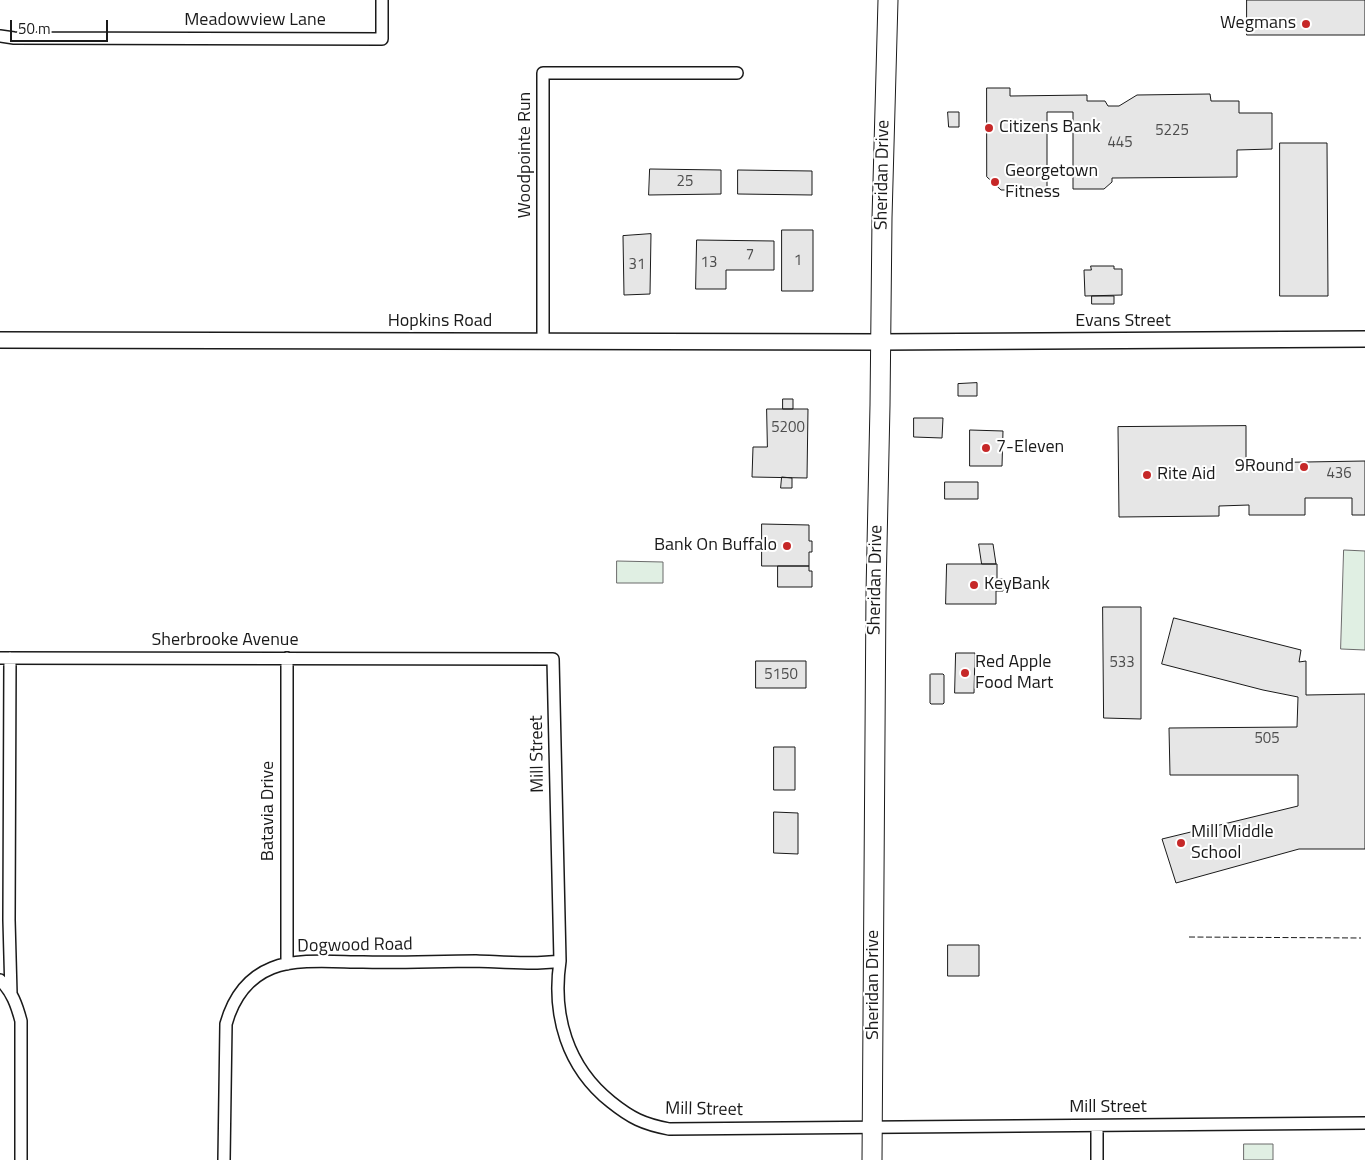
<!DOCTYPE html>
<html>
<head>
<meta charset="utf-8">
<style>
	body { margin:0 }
	#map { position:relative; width:1365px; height:1160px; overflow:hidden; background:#fff; font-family:"Titillium Web",sans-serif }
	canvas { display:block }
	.scale { position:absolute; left:10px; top:20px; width:98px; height:22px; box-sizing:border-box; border:2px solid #1a1a1a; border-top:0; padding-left:6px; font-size:15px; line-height:18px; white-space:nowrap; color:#1a1a1a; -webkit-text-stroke:4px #fff; paint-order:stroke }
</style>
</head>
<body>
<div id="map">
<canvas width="1365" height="1160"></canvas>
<div class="scale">50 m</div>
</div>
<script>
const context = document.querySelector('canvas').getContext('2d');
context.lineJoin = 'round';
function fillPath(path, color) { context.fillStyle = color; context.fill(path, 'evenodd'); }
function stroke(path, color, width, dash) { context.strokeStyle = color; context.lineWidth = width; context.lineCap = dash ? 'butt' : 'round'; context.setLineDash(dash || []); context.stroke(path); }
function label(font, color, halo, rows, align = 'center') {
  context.font = font + ' "Titillium Web",sans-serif'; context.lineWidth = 4; context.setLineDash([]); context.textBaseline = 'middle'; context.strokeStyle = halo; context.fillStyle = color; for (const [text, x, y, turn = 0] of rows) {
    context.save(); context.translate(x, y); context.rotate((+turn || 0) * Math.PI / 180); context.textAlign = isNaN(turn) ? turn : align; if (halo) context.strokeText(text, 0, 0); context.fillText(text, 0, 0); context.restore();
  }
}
const green = new Path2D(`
	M1344,550L1365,551V650L1341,649Z
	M617,561L663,562V583H617Z
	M1244,1144H1273V1160H1244Z`);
const building = new Path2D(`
	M1247,0H1365V35H1247Z
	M987,88H1010V96L1087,95V101H1105L1108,106H1119L1137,95L1210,94L1211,101H1239V113H1272V149L1237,150V177L1112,178V182L1104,189H1073V112H1047V190H1001L987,177Z
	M948,112H959V127H949Z
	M1280,143H1327L1328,296H1280Z
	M650,169L721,170V194L649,195Z
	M738,170L812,171V195L738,194Z
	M782,230H813V291H782Z
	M651,234L650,294L624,295L623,236Z
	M697,240L774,241V270H726V289H696Z
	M1091,266H1114V269H1122V295L1085,296L1084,270H1091Z
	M1092,296H1114V304H1092Z
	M977,383V396H958V384Z
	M783,399H793V409H783Z
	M767,409H808L807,478L752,477L753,447H767Z
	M914,418H943L942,438L914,437Z
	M1246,426V463L1365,461V515H1352V498H1305V515H1249V505L1219,506V516L1119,517L1118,427Z
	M970,430L1003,431L1002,466H970Z
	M782,477L792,478V488H781Z
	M945,482H978V499H945Z
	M762,524L809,525V541H812V552H809V566H762Z
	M979,544H993L996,564H982Z
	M947,564H997V579H1003V591H996V604H946Z
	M778,566H809V571H812V587H778Z
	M1103,607H1141V719L1104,718Z
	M1174,618L1301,650L1299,662L1306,661V695L1365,694V849H1299L1176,883L1162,839L1298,806V775H1170L1169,728L1297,727L1298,697L1263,690L1162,664Z
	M956,653H975L974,693H955Z
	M756,661H806V688H756Z
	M931,674H943L944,675V703L943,704H931L930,703V675Z
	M774,747H795V790H774Z
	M774,812L798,813V854L774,853Z
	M948,945H979V976H948Z`);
const minor = new Path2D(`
	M0,36L14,38L382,39V0
	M543,341V73H737
	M0,658L553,659L560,961C552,1015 567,1067 611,1102C631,1118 643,1124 669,1129L1365,1123
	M10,658L9,920L11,994
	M287,964V658
	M0,980C12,991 17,1006 21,1021V1160
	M1097,1126V1160
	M224,1160L226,1024C233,999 247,978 272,968C297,958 336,962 363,962C401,963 439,961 476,961C504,962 533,965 560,961`);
const tertiary = new Path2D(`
	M0,340L880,342L1365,339`);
const primary = new Path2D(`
	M872,1160L876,592L880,405L882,218L888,0`);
const fence = new Path2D(`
	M1189,937L1361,938`);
const markers = [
	[1306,24,5,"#c62828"],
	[989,128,5,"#c62828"],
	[995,182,5,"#c62828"],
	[986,448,5,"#c62828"],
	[1304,467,5,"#c62828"],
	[1147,475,5,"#c62828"],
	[787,546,5,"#c62828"],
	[974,585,5,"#c62828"],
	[965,673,5,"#c62828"],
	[1181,843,5,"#c62828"]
];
const numberNames = [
	["5225",1172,131],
	["445",1120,143],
	["25",685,182],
	["7",750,255],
	["1",798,261],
	["13",709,263],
	["31",637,265],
	["5200",788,428],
	["436",1339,474],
	["533",1122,663],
	["5150",781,675],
	["505",1267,739]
];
const streetNames = [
	["Meadowview Lane",255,21],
	["Woodpointe Run",526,155,-90],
	["Sheridan Drive",883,175,-89],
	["Hopkins Road",440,322],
	["Evans Street",1123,322],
	["Sheridan Drive",876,580,-89],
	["Sherbrooke Avenue",225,641],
	["Mill Street",538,754,-91],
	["Batavia Drive",269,811,-90],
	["Dogwood Road",355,946,-1],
	["Sheridan Drive",874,985,-90],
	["Mill Street",1108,1108],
	["Mill Street",704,1110,1]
];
const poiNames = [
	["Wegmans",1296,24,"right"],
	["Citizens Bank",999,128],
	["Georgetown",1005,172],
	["Fitness",1005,193],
	["7-Eleven",996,448],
	["9Round",1294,467,"right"],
	["Rite Aid",1157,475],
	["Bank On Buffalo",777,546,"right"],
	["KeyBank",984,585],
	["Red Apple",975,663],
	["Food Mart",975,684],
	["Mill Middle",1191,833],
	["School",1191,854]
];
fillPath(green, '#e0efe3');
stroke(green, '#6a6a6a', 1);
fillPath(building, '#e6e6e6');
stroke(building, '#1a1a1a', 1);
stroke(minor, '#1a1a1a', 14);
stroke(tertiary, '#1a1a1a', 18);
stroke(primary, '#1a1a1a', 21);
stroke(minor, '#fff', 11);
stroke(tertiary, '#fff', 15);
stroke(primary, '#fff', 19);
stroke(fence, '#1a1a1a', 1, [6, 2.5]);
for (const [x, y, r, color] of markers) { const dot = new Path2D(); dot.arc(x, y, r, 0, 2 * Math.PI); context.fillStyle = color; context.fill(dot); stroke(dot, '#fff', 2); }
label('15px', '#4d4d4d', null, numberNames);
label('18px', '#1a1a1a', '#fff', streetNames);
label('18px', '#1a1a1a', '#fff', poiNames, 'left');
</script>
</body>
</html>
